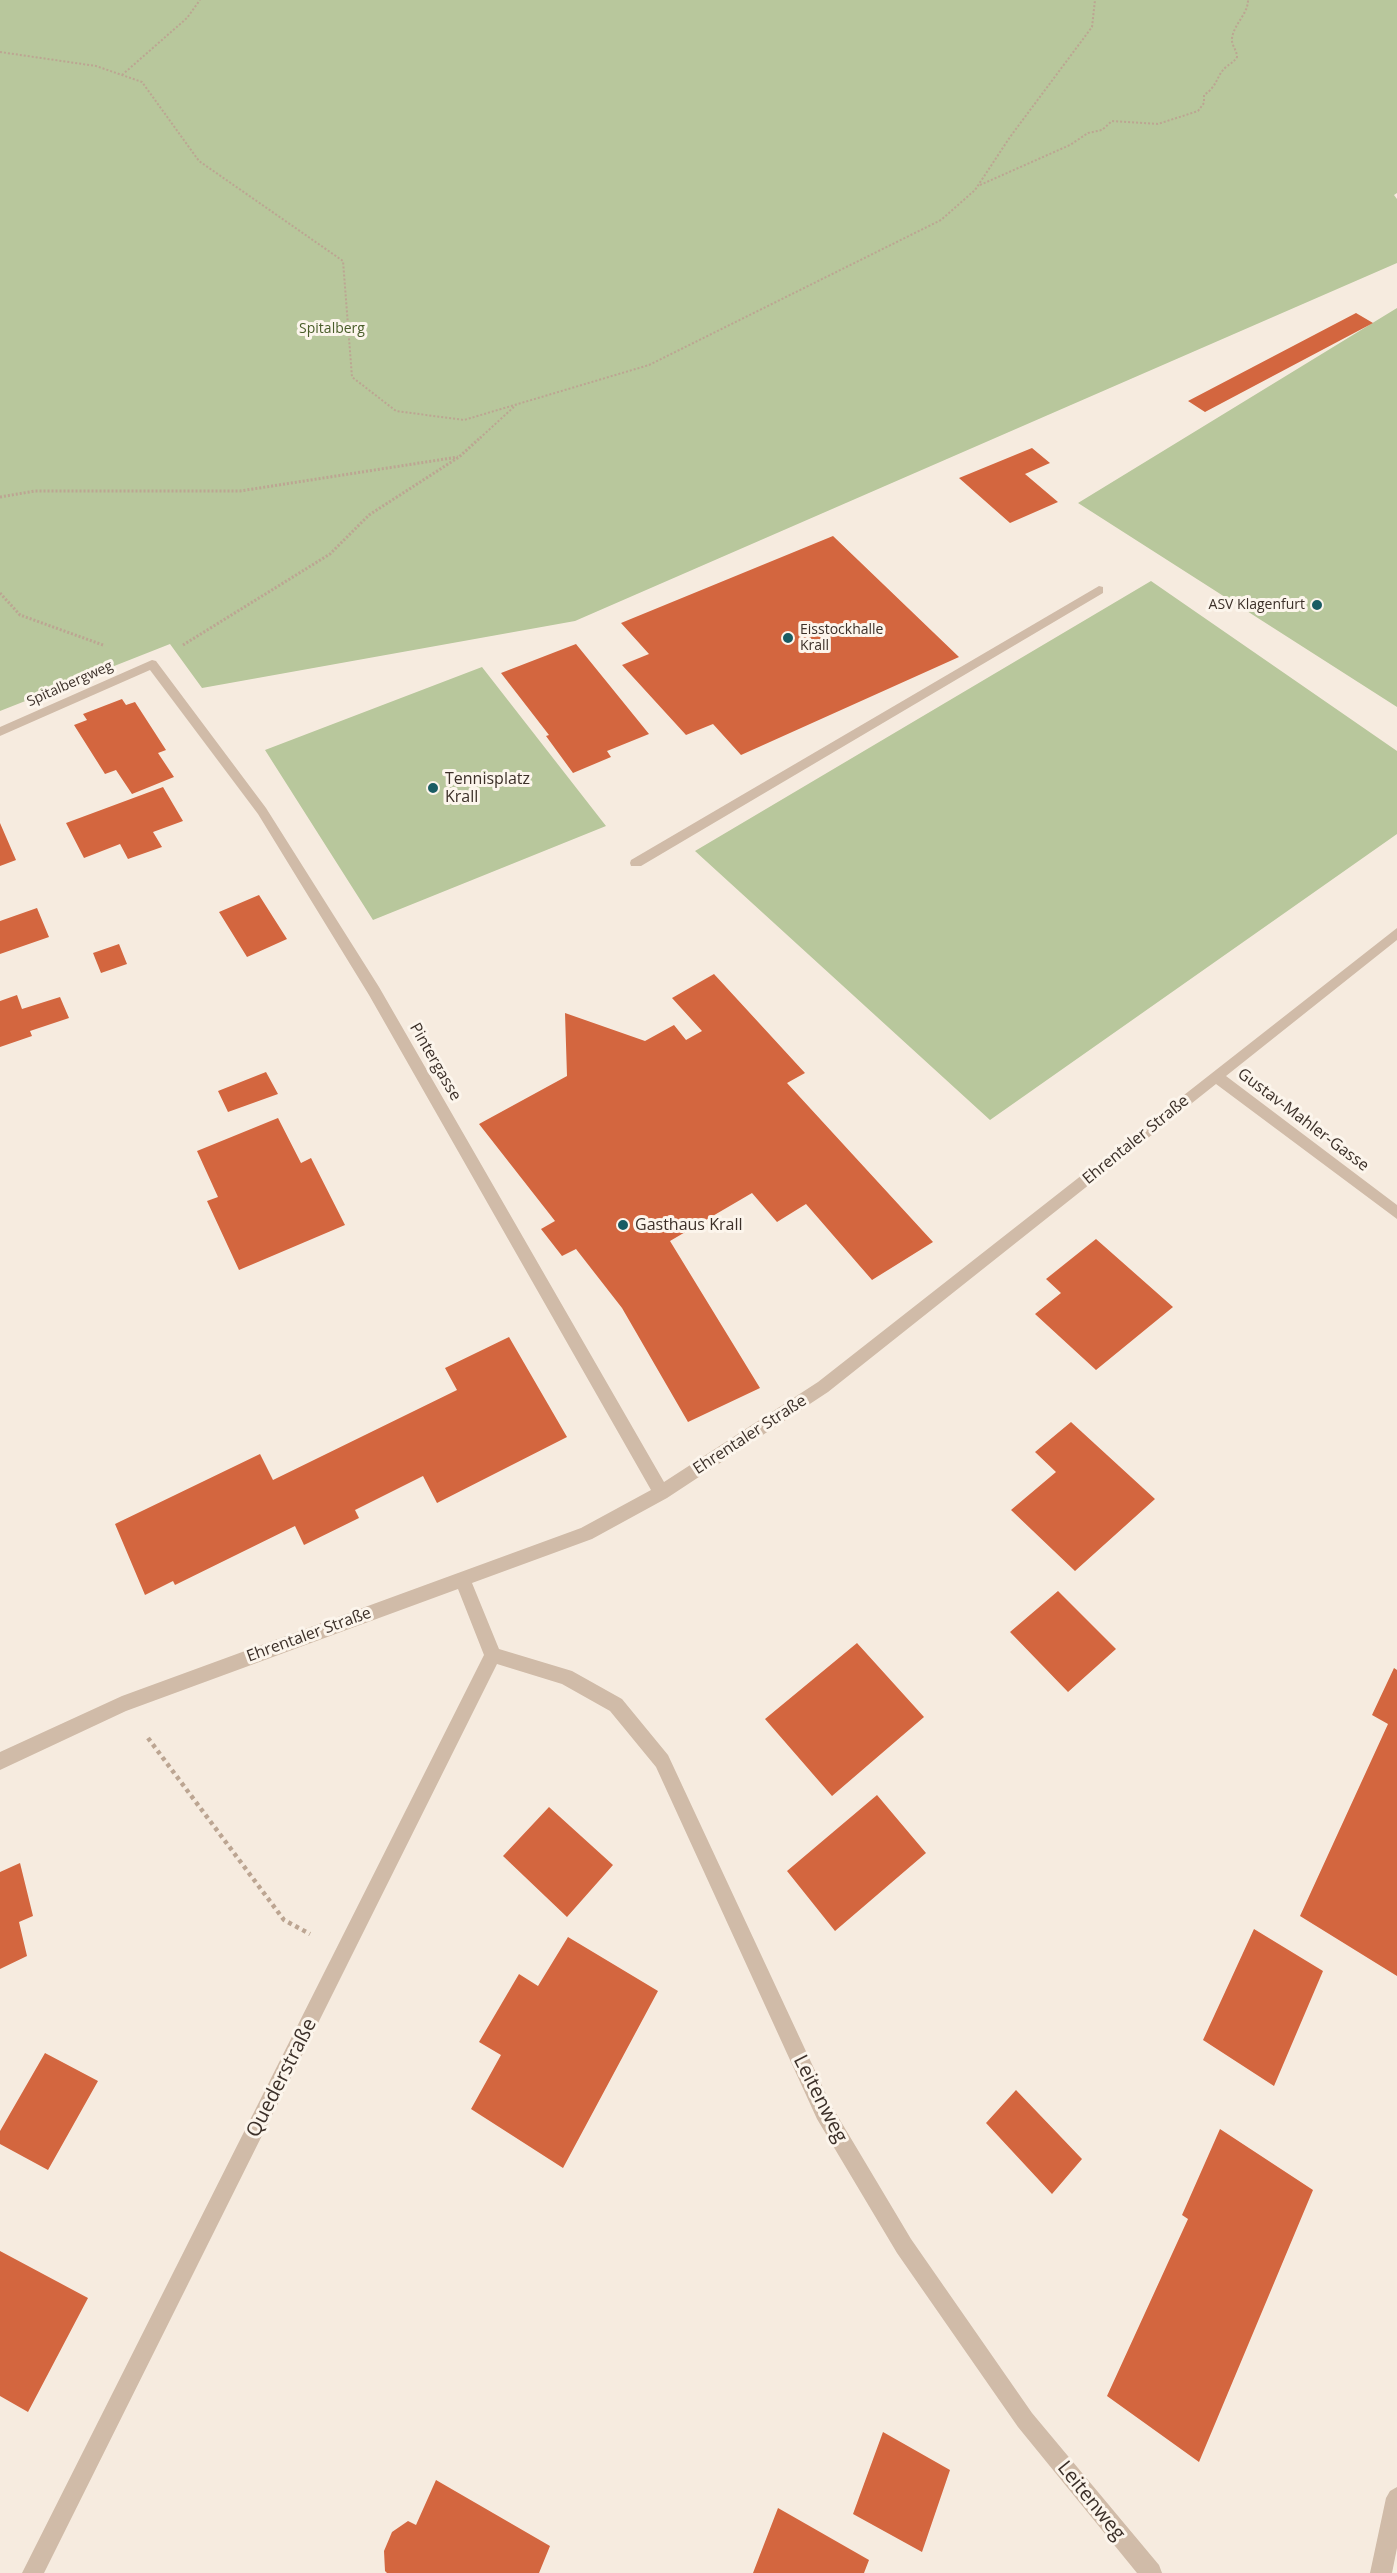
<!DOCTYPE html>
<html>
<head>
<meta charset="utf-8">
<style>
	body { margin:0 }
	canvas { display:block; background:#f6ebdf }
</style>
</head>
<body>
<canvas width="1397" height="2573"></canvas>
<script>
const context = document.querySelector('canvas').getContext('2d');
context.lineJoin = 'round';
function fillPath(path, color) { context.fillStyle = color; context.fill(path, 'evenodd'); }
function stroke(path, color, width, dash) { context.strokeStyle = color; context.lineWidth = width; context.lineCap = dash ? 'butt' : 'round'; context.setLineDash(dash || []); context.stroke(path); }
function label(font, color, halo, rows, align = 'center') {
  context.font = font + ' "Open Sans",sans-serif'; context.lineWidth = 6; context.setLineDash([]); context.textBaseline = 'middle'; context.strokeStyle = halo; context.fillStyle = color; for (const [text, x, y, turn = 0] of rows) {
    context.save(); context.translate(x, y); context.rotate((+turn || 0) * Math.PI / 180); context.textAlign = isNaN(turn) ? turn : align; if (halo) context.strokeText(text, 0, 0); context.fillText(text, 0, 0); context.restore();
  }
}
const green = new Path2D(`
	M0,0H1397V193L1394,195L1397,199V263L575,621L202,688L170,644L0,711Z
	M1397,308V707L1078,503Z
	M1151,581L1397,751V834L990,1120L695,851Z
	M482,667L606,826L373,920L265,750Z`);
const building = new Path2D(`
	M1356,313L1373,323L1205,412L1188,401Z
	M1032,448L1050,463L1025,474L1058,502L1010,523L959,478Z
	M833,536L959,657L741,755L713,724L686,735L622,665L649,654L621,623Z
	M576,644L649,734L607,751L611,757L573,773L546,736L549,735L501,673Z
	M122,699L126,705L135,702L166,750L158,753L174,777L132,794L116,770L105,774L74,725L87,720L83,714Z
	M163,787L183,821L153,832L162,847L128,859L120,844L84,858L66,823Z
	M0,823L16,860L0,866Z
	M259,895L287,939L247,957L219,912Z
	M37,908L49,937L0,954V921Z
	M119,944L127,964L101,973L93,953Z
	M714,974L805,1073L787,1083L933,1242L872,1280L806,1204L777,1222L752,1193L670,1241L760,1388L688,1422L622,1308L576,1249L562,1256L541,1229L555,1221L479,1124L567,1076L565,1013L645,1041L674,1025L686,1040L702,1031L672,998Z
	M17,995L22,1009L60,997L69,1018L30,1031L32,1036L0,1047V1001Z
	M266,1072L278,1094L228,1112L218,1091Z
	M278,1118L301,1163L311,1158L345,1225L239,1270L207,1201L218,1197L197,1151Z
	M1096,1239L1173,1307L1096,1370L1035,1314L1061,1293L1046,1279Z
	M509,1337L567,1437L437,1503L423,1476L355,1510L359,1518L304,1545L295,1526L175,1585L173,1581L145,1595L115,1524L260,1454L273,1480L457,1390L445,1368Z
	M1071,1422L1155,1499L1075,1571L1011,1510L1056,1472L1035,1452Z
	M1058,1591L1116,1649L1068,1692L1010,1632Z
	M857,1643L924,1717L832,1796L765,1719Z
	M1394,1668L1397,1670V1976L1300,1916L1388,1724L1372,1715Z
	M877,1795L926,1853L835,1931L787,1871Z
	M549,1807L613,1865L567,1917L503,1856Z
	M20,1863L33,1916L19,1922L27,1956L0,1969V1872Z
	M1254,1929L1323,1971L1274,2086L1203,2040Z
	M568,1937L658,1991L563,2168L471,2109L501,2055L479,2042L519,1974L538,1986Z
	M45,2053L98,2081L48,2170L0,2144V2131Z
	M1016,2090L1082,2159L1052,2194L986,2123Z
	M1220,2129L1313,2190L1199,2462L1107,2396L1188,2219L1182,2215Z
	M0,2251L88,2298L28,2412L0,2396Z
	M883,2432L950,2470L922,2552L853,2514Z
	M436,2480L550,2546L539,2573H387L385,2571L384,2551L392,2532L408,2521L416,2525Z
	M778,2508L869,2560L864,2573H753Z`);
const pathFar2 = new Path2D(`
	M0,52L96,66L142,82L199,161L343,261L352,377L396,411L464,420L649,365L941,220L975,190L1010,137L1092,27L1095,0
	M122,75L187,18L200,0
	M980,185L1070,145L1088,133L1102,130L1112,121L1158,124L1198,111L1204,103V95C1218,86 1216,76 1226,67C1231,63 1233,63 1237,57C1237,50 1231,45 1232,38C1234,24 1248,14 1248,0
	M480,438L516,405`);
const pathFar1 = new Path2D(`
	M0,497L35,491H240L458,457
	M0,593L20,615L103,645
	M183,645L330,554L369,515L459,457L481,437`);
const path = new Path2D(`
	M148,1738L284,1920L310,1934`);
const lane = new Path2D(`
	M1099,586L1103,587V593L641,866H631L630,863L631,860Z`);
const street = new Path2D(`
	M152,660L156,661L266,808L379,987L664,1482L818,1382L1397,928V940L1226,1076L1397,1205V1219L1216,1084L828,1392L667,1498L592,1539L472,1583L499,1649L572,1671L622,1699L668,1755L831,2105L911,2239L1032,2413L1159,2565L1162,2573H1137L1018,2427L897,2253L817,2119L656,1767L610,1711L562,1684L497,1664L44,2573H22L484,1655L458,1589L126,1711L0,1770V1752L122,1696L581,1528L651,1490L369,995L258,814L150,670L0,736V727Z
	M1397,2487V2548L1392,2573H1370L1386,2498L1390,2491Z`);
const markers = [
	[1317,605,6,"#195c63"],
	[788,638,6,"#195c63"],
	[433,788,6,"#195c63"],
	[623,1225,6,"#195c63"]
];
const farParknames = [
	["Spitalberg",332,329]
];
const farPoinames = [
	["ASV Klagenfurt",1305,605],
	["Eisstockhalle",800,630,"left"],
	["Krall",800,646,"left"]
];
const farStreetnames = [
	["Spitalbergweg",70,684,-24]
];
const poiNames = [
	["Tennisplatz",445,779],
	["Krall",445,797],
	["Gasthaus Krall",635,1225]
];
const streetNames = [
	["Pintergasse",435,1062,60],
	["Gustav-Mahler-Gasse",1303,1120,37],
	["Ehrentaler Straße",1136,1140,-39],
	["Ehrentaler Straße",750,1435,-33],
	["Ehrentaler Straße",309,1635,-20]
];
const nearStreetnames = [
	["Quederstraße",282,2078,-63],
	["Leitenweg",820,2099,63],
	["Leitenweg",1091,2501,51]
];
fillPath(green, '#b8c79c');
fillPath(building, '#d3663f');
stroke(pathFar2, '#bca592', 2, [2, 2]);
stroke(pathFar1, '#bca592', 3, [2, 2]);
stroke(path, '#bca592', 4.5, [4, 4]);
fillPath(lane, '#d0bba8');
fillPath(street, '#d0bba8');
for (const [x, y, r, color] of markers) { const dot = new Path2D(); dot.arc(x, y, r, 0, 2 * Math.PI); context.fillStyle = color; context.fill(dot); stroke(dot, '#fcf5ec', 2); }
label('14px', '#495d2a', '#fcf5ec', farParknames);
label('14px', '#3c3029', '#fcf5ec', farPoinames, 'right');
label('14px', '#3c3029', '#fcf5ec', farStreetnames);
label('16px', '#3c3029', '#fcf5ec', poiNames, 'left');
label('16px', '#3c3029', '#fcf5ec', streetNames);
label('20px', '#3c3029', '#fcf5ec', nearStreetnames);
</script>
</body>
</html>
